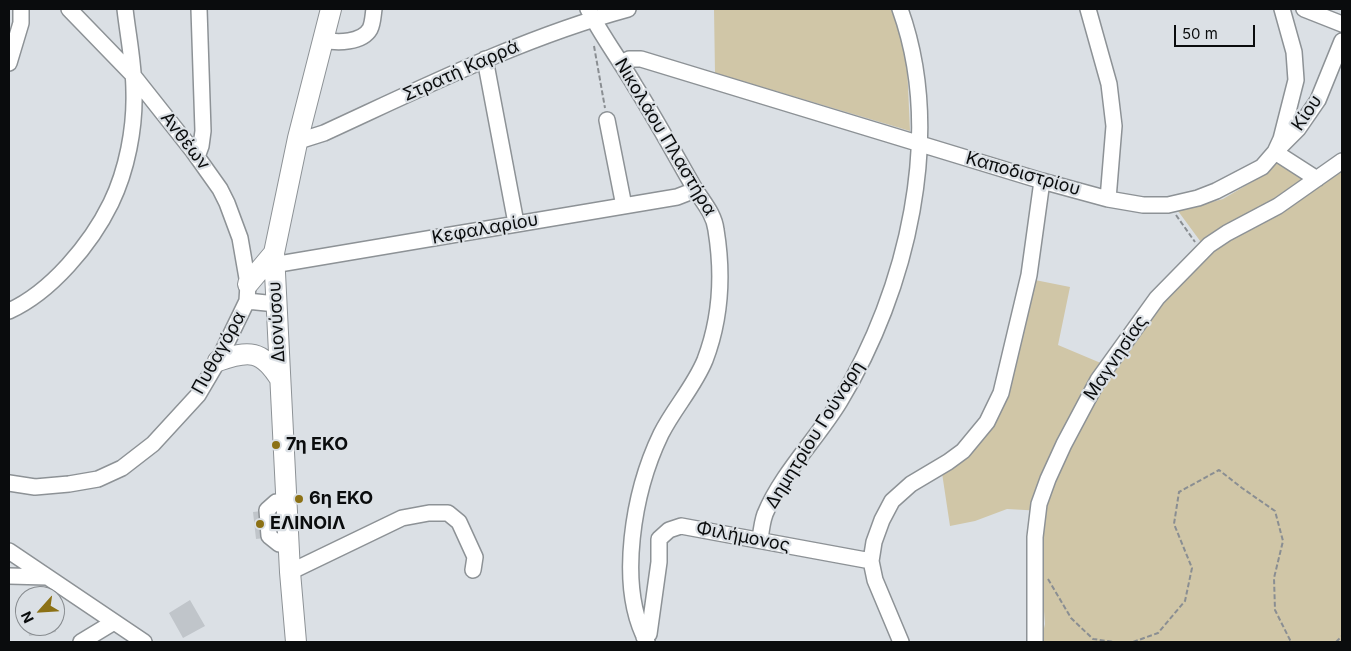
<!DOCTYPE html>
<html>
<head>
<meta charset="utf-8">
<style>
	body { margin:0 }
	#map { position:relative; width:1351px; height:651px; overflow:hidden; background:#dbe0e5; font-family:Inter,sans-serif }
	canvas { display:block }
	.frame { position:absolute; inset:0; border:10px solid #0a0c0d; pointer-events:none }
	.north { position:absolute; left:15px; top:586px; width:50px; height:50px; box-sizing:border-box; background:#dbe0e5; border:1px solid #878b8f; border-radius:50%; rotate:244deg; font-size:14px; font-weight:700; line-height:20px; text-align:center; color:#0a0c0d }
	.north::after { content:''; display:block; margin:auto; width:18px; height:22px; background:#8c7115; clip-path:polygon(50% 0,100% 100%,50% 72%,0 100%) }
	.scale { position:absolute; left:1174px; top:25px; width:81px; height:22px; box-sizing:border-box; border:2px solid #0a0c0d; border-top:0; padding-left:6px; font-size:15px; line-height:18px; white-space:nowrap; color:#0a0c0d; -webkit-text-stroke:4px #dbe0e5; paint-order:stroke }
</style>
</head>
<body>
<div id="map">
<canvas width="1351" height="651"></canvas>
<div class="frame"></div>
<div class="north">N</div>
<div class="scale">50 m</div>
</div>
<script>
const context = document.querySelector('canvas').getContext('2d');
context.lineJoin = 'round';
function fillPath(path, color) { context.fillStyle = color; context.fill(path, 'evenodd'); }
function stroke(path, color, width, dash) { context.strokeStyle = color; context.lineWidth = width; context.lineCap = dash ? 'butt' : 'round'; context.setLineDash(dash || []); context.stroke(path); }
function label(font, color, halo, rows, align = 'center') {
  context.font = font + ' Inter,sans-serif'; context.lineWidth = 4.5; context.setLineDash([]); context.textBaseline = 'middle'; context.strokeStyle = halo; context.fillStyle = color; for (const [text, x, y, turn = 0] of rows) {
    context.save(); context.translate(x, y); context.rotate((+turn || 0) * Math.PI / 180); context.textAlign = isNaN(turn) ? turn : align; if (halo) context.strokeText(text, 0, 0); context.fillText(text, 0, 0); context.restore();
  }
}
const green = new Path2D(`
	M714,9H893L907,64L910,131L715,73Z
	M1277,161L1317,187L1342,169V642H1041L1045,624L1040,560L1043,511L1007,509L975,521L950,526L942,473L984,433L1035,280L1070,287L1058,345L1115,369L1141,335L1142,322L1209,253L1178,211L1223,199L1255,180Z`);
const building = new Path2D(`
	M270,510L273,537L256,539L253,512Z
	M190,600L205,626L183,638L169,613Z
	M28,626H55L56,632L29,636Z`);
const path = new Path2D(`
	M594,46L605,108
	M1176,215L1195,242
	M1048,579L1071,618L1093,639L1114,642
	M1133,642L1158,633L1185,601L1192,568L1174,524L1179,492L1219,470L1242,488L1275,511L1283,541L1274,578L1275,610L1291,642
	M1336,642L1342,636`);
const minor = new Path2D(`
	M588,9C601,35 620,60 635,86C655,118 673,151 692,184C700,199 714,212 716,230C723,273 721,318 705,360C694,387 674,408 661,434C634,490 616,585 647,642
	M1088,9L1109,84L1114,126L1108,199
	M1304,9L1342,24
	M324,40C337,43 362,43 370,29C373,23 373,15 374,9
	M485,59L516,223
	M9,63L21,23V9
	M622,63L629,59H641L1042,181L1108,199L1143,205H1168L1198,198L1216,191L1262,167L1275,152L1281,139L1296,80L1294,52L1282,9
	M607,120L624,206
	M298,138L305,139L324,133C424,87 522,38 628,9
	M197,157L201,146L203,131L199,9
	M1317,179L1275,152L1298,129L1318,100L1342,41
	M273,265L677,197L695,190
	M247,301L276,304
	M9,311C51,292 91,244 111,203C127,170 135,128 134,92C134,64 128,36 125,9
	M9,483L35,487L69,484L98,479L122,468L153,444L198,395L218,361L247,301L248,284L240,238L227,203L220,189L193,151L132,74L69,9
	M276,502L267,510L269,536L279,544
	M760,540C761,532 762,522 765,514C782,473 817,439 840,401C907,291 945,134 900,9
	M9,551L144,642
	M290,572L402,518L429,513H448L459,522L475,557L473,570
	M9,576L47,577
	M644,637L649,634L659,562V539L669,530L681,526L871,561
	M81,642L114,622
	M901,642L875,580L871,561L874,542L882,520L892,501L911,484L948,462L963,451L987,422L1001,393L1029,275L1042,181
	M1035,642V537L1039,504L1048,479L1064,444L1098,380L1157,298L1209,245L1227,233L1278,206L1342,161`);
const major = new Path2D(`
	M248,284L274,253
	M218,361C249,350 262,350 280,379
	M296,642L290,572L274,253L298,138L331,9`);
const markers = [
	[276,445,5,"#8c7115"],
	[299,499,5,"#8c7115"],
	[260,524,5,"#8c7115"]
];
const streetNames = [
	["Στρατή Καρρά",461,71,-24],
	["Κίου",1307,113,-56],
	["Νικολάου Πλαστήρα",665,137,59],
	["Ανθέων",185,141,52],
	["Καποδιστρίου",1023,174,16],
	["Κεφαλαρίου",485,229,-10],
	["Διονύσου",277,322,-93],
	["Πυθαγόρα",219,353,-61],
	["Μαγνησίας",1116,358,-56],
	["Δημητρίου Γούναρη",815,435,-58],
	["Φιλήμονος",743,537,11]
];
const poiNames = [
	["7η ΕΚΟ",286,445],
	["6η ΕΚΟ",309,499],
	["ΕΛΙΝΟΙΛ",270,524]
];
fillPath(green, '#d0c6a7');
fillPath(building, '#c0c5ca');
stroke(minor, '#8d9296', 18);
stroke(major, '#8d9296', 22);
stroke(path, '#8a8e92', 2, [5, 2.5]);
stroke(minor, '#fff', 15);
stroke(major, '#fff', 20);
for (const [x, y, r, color] of markers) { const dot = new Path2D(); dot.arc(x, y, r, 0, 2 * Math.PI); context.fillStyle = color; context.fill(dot); stroke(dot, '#dbe0e5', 2); }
label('18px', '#0a0c0d', '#dbe0e5', streetNames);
label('bold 18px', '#0a0c0d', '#dbe0e5', poiNames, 'left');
</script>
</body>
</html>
